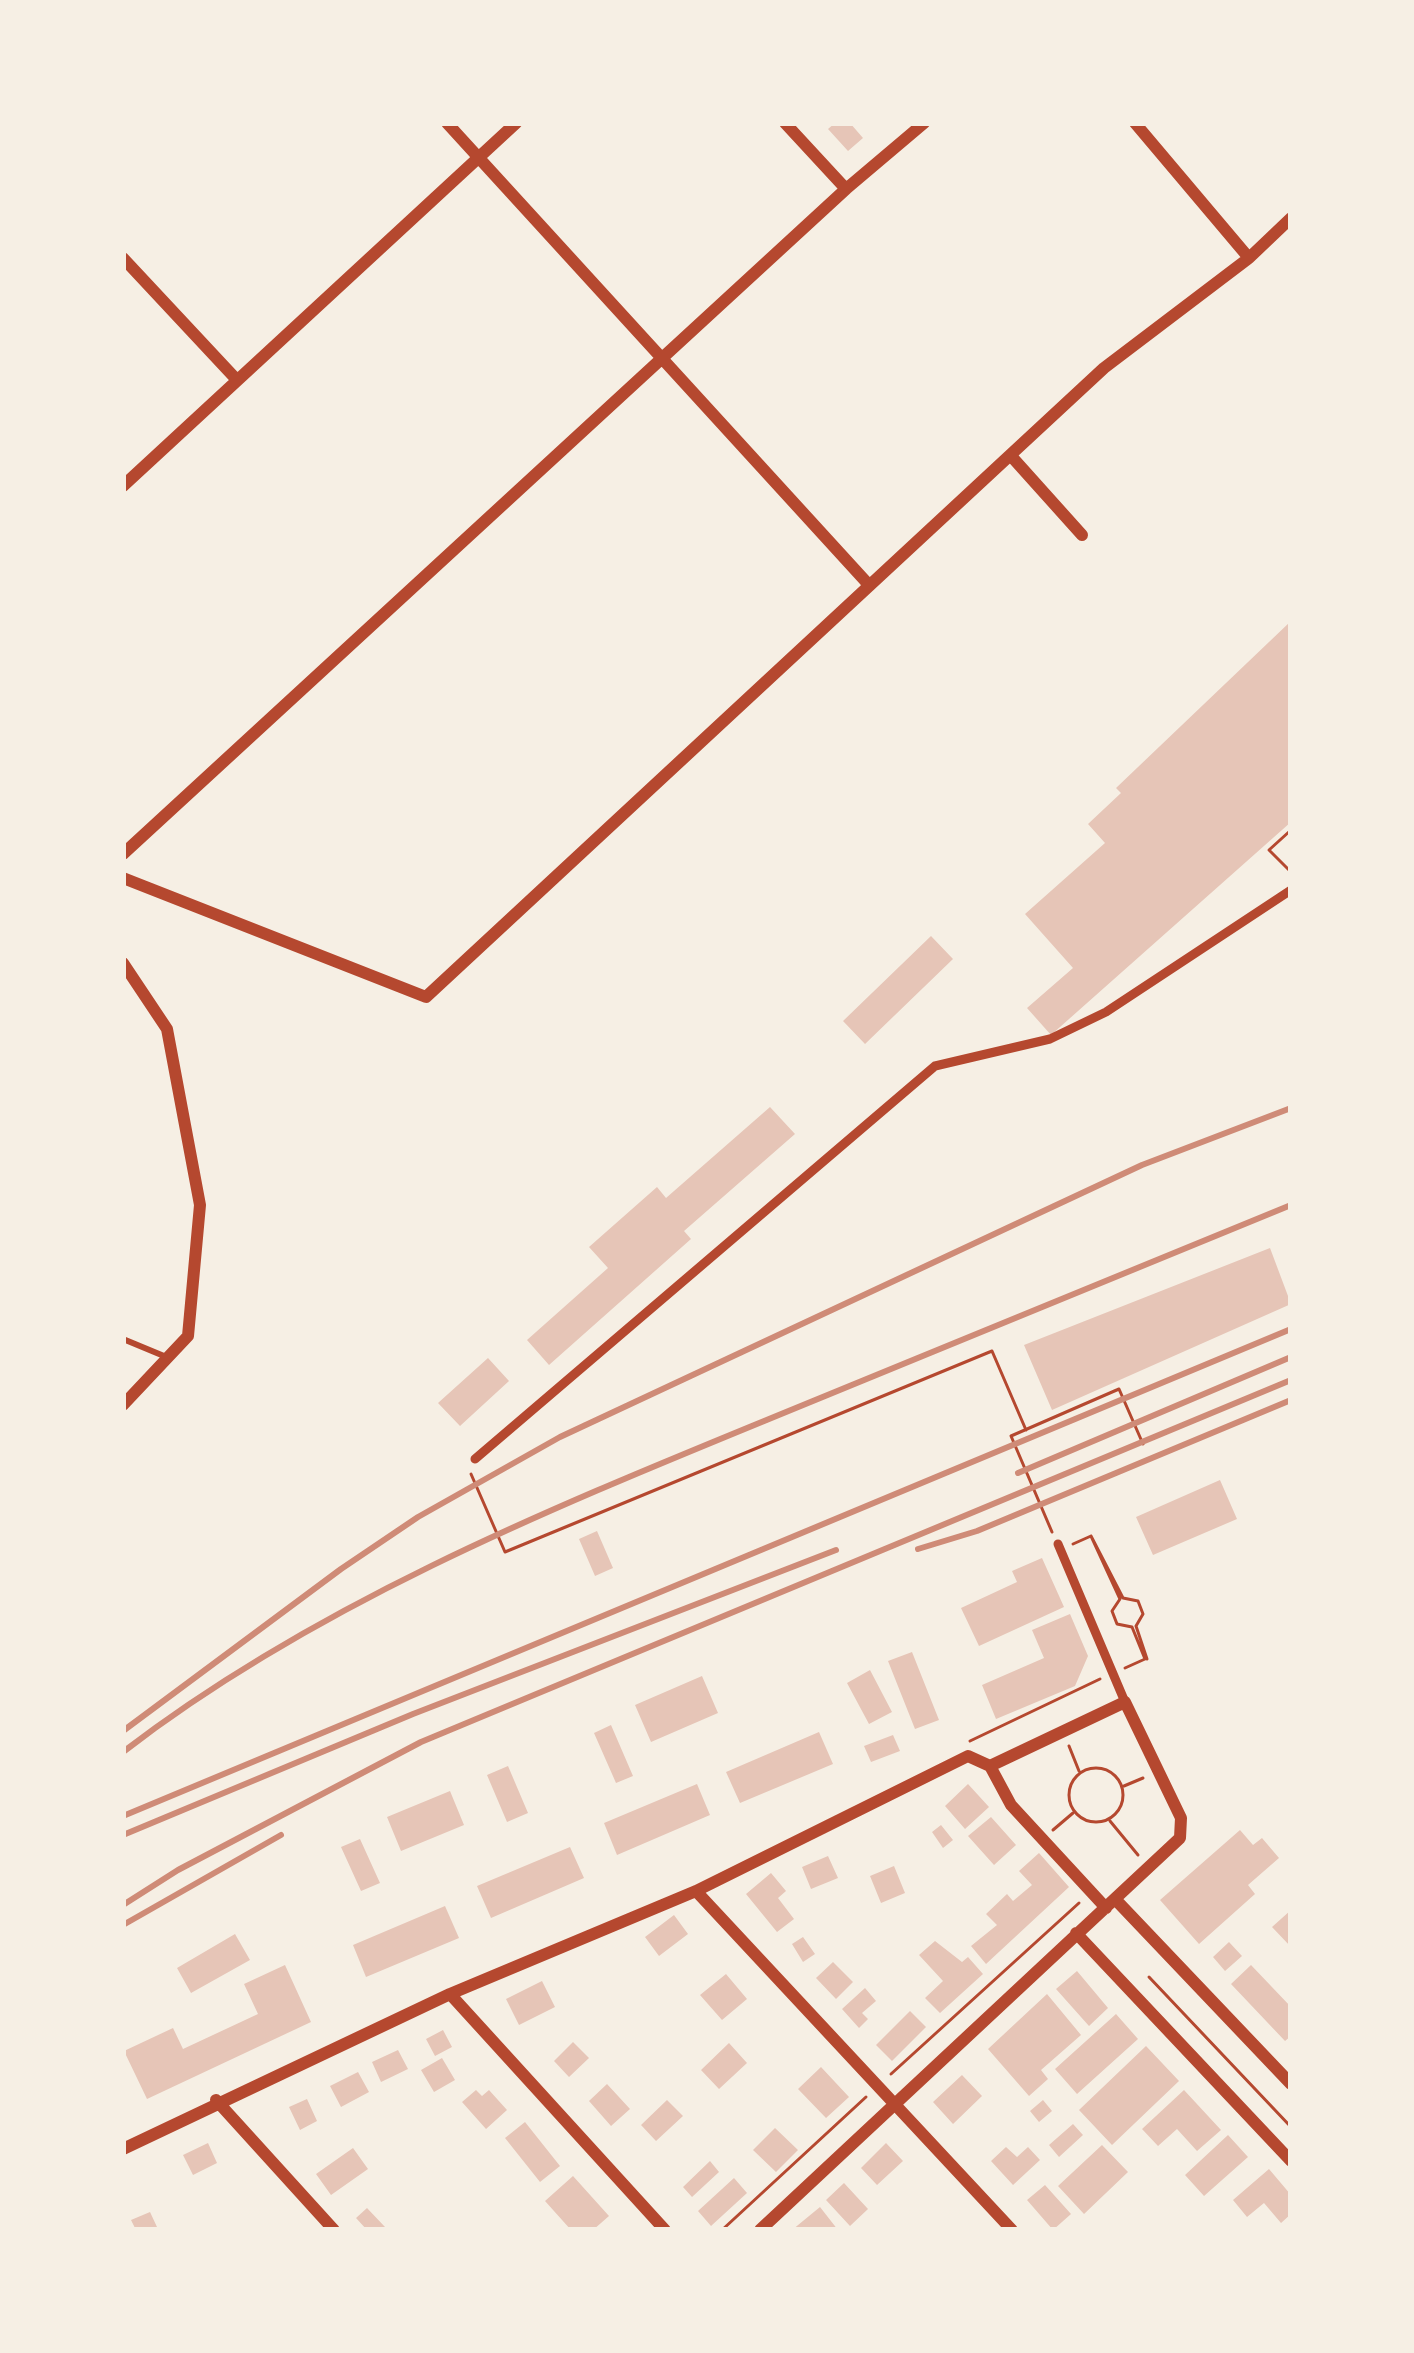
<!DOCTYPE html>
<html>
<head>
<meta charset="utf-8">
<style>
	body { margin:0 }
	#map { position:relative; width:1414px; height:2353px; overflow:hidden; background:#f6efe4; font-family:"Exo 2",sans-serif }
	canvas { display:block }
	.frame { position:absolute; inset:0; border:126px solid #f6efe4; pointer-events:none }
</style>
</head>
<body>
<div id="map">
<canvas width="1414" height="2353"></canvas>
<div class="frame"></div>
</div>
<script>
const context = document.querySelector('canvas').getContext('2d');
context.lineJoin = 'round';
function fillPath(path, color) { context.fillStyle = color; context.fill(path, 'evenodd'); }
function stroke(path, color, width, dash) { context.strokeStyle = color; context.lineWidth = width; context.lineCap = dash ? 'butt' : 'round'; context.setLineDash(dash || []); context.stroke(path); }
const building = new Path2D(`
	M835,123H850L863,138L848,151L828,129Z
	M1291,621V822L1051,1035L1027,1008L1073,968L1025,914L1105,843L1088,824L1121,793L1116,788Z
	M931,936L953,959L865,1044L843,1021Z
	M770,1107L795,1134L684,1231L691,1239L549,1365L527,1340L608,1268L589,1247L657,1187L666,1198Z
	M1270,1248L1291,1304L1052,1410L1024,1345Z
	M488,1358L509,1381L460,1426L438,1403Z
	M1220,1480L1237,1519L1153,1555L1136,1517Z
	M597,1531L613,1568L595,1576L579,1539Z
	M1042,1558L1064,1607L979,1646L961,1608L1017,1582L1012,1571Z
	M1070,1614L1088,1656L1075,1686L996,1719L982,1685L1044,1658L1032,1630Z
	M912,1652L939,1720L915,1729L888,1661Z
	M870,1670L892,1712L869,1724L847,1683Z
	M702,1676L718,1713L651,1742L635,1705Z
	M611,1725L633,1776L616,1783L594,1733Z
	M819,1732L833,1764L740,1803L726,1772Z
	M893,1735L900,1751L871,1762L864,1746Z
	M508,1766L528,1813L507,1822L487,1775Z
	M697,1784L710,1815L617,1855L604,1823Z
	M968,1784L989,1807L965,1829L945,1806Z
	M450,1791L464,1825L401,1851L387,1817Z
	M991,1817L1016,1845L994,1865L968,1836Z
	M941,1825L953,1840L943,1848L932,1832Z
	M1240,1830L1253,1845L1262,1838L1279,1858L1248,1885L1255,1894L1199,1944L1160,1900Z
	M360,1839L380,1883L361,1891L341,1847Z
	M570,1847L584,1878L491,1918L477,1886Z
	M1039,1853L1069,1887L986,1964L971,1946L997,1925L986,1914L1007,1894L1013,1901L1032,1885L1019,1871Z
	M828,1856L838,1878L811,1889L802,1867Z
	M894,1866L905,1893L881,1903L870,1876Z
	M771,1873L786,1891L778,1898L794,1919L777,1932L746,1894Z
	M445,1906L459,1938L366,1977L353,1945Z
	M1291,1910V1947L1272,1927Z
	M674,1915L688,1934L659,1956L645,1937Z
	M235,1934L250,1960L191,1993L177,1968Z
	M803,1937L815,1954L803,1962L792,1944Z
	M935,1941L962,1962L968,1957L983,1974L940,2013L925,1998L943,1981L919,1955Z
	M1229,1942L1242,1956L1225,1971L1213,1957Z
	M833,1962L853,1982L836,1999L816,1978Z
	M285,1965L311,2022L147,2099L124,2051L173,2028L183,2049L258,2014L244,1984Z
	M1251,1965L1291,2007V2036L1285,2041L1231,1984Z
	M1077,1971L1108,2008L1089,2026L1056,1989Z
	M726,1974L747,1999L722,2020L700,1995Z
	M542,1981L555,2007L519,2025L506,1999Z
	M865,1988L876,2001L862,2013L868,2019L859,2028L842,2009Z
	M1047,1994L1081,2035L1041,2070L1048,2079L1029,2096L988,2049Z
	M910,2011L926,2027L892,2061L876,2045Z
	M1116,2014L1138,2039L1077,2094L1055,2069Z
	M443,2030L452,2047L435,2056L426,2039Z
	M573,2042L589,2058L569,2077L554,2061Z
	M729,2043L747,2063L719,2089L701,2070Z
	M1146,2046L1179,2081L1112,2145L1079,2110Z
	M398,2050L408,2069L381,2082L372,2062Z
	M442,2058L455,2080L434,2092L421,2070Z
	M821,2067L849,2097L826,2118L798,2089Z
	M358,2072L369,2092L341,2107L330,2086Z
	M962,2075L982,2096L953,2124L933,2102Z
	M607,2084L630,2109L611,2126L589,2101Z
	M476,2090L482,2096L489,2090L507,2110L486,2129L462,2102Z
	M1184,2090L1221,2130L1197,2151L1177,2129L1158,2146L1142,2129Z
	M307,2099L317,2121L300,2130L289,2107Z
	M667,2100L683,2116L656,2141L641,2125Z
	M1043,2100L1052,2111L1039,2122L1030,2111Z
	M525,2122L560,2166L540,2182L505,2138Z
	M1073,2124L1083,2135L1059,2157L1049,2145Z
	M775,2128L798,2150L776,2172L753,2150Z
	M1228,2135L1248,2157L1204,2196L1185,2175Z
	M208,2143L217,2163L193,2175L183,2155Z
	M886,2143L903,2161L877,2185L861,2168Z
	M1102,2145L1128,2172L1084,2214L1058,2186Z
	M1006,2147L1017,2157L1028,2147L1040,2160L1013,2185L991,2161Z
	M353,2148L368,2169L331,2195L316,2174Z
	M710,2161L719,2172L692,2197L683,2187Z
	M1269,2169L1291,2195V2214L1281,2223L1264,2203L1247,2217L1233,2200Z
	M573,2176L609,2216L593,2230H571L545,2201Z
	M734,2178L747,2193L711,2226L698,2211Z
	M844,2183L868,2209L850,2226L826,2200Z
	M1045,2185L1071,2214L1053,2230L1027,2200Z
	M820,2207L838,2230H792Z
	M367,2208L385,2227L382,2230H367L356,2218Z
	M150,2212L157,2227L136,2230L131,2220Z`);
const path = new Path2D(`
	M1291,830L1269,850L1291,872
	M471,1474L505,1552L992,1351L1026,1430
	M1052,1532L1011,1436L1119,1389L1143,1444
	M1091,1536L1123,1598L1138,1601L1143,1614L1136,1626L1147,1659
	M1073,1544L1091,1536L1120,1599L1112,1611L1117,1624L1132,1627L1145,1659L1125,1668
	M970,1741L1100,1679
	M1069,1746L1079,1771
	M1069 1795a27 27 0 1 1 54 0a27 27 0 1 1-54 0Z
	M1124,1786L1143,1778
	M1110,1821L1138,1855
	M1053,1830L1073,1813
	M1149,1977L1291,2127
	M891,2074L1079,1903
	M722,2230L866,2097`);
const service = new Path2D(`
	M123,1339L164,1356`);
const pedestrian = new Path2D(`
	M475,1459L935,1066L1050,1039L1106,1012L1291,890
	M1058,1544L1125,1702`);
const minor = new Path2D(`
	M447,123L869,585
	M785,123L846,189
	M1135,123L1249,258
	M123,258L236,379
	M1012,457L1082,535
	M123,486L516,123
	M123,854L846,189L924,123
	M123,878L426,997L1104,368L1249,258L1291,218
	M123,963L167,1029L200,1205L188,1336L123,1405
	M990,1766L1011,1805L1106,1908
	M696,1891L1012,2230
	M1115,1899L1291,2084
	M1076,1933L1291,2161
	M450,1994L665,2230
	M216,2100L334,2230
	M123,2149L450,1994L696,1891L968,1756L990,1766
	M760,2230L1180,1838L1181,1818L1125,1702L990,1766`);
const rail = new Path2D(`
	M1018,1473L1291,1357
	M918,1549L977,1531L1291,1400
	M123,1731L341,1569L418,1517L560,1437L1142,1165L1291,1108
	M123,1752C314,1605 547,1510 769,1419C943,1348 1117,1276 1291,1205
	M123,1816L1291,1329
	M123,1835L413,1714L836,1550
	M123,1905L178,1870L421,1742L1291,1380
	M123,1925L281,1835`);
fillPath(building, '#e6c5b7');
stroke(path, '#b5482f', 3);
stroke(service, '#b5482f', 6);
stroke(pedestrian, '#b5482f', 9);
stroke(minor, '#b5482f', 12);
stroke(rail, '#cf8b77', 6);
</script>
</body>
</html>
